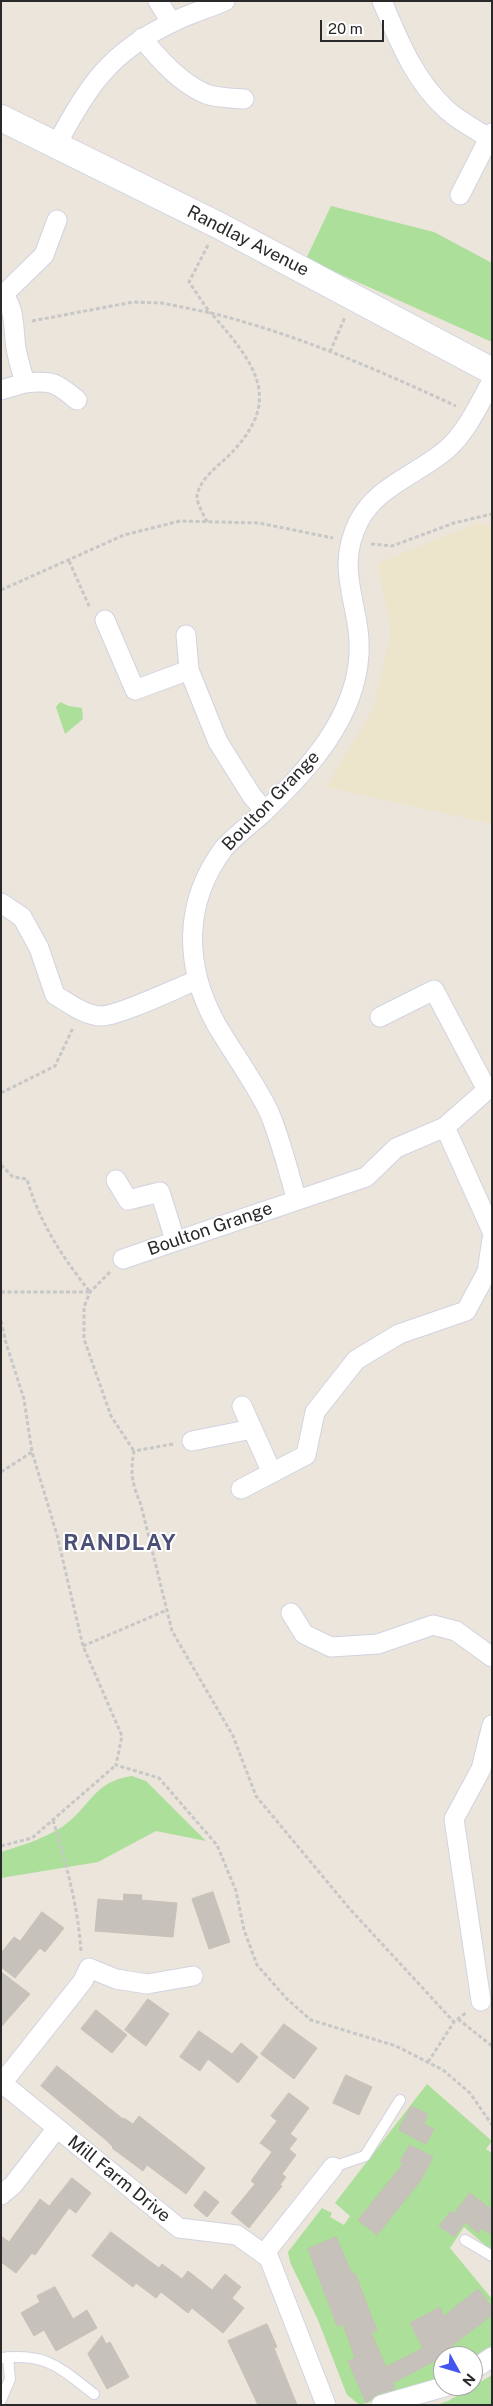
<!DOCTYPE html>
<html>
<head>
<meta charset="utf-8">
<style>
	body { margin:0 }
	#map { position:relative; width:493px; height:2406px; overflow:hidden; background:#ebe5dc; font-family:"Public Sans",sans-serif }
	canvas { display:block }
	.frame { position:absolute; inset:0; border:2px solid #292929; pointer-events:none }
	.north { position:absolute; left:433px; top:2346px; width:50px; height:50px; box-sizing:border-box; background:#fff; border:1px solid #a9a9a9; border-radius:50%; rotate:129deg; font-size:14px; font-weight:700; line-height:20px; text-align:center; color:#292929 }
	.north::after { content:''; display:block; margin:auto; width:18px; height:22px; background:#4255f1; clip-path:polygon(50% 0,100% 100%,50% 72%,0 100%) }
	.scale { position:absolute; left:320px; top:20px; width:64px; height:22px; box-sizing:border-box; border:2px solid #292929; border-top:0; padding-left:6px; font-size:15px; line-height:18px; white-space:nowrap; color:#292929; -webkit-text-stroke:4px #fff; paint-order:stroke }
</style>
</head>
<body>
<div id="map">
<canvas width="493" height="2406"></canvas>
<div class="frame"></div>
<div class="north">N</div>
<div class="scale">20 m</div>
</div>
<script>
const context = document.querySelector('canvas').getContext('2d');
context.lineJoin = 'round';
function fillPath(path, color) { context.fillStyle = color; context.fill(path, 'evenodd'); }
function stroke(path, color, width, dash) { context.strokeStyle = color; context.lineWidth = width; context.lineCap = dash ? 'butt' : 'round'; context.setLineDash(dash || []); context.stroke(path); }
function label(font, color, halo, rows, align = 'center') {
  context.font = font + ' "Public Sans",sans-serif'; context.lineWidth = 4; context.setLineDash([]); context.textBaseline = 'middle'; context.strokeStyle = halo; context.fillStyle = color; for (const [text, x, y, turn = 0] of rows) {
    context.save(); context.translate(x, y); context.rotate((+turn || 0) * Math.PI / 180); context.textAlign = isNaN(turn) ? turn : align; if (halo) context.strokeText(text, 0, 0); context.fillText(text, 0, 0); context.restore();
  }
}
const education = new Path2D(`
	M477,523L492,525V824L326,787L373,709L391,634L378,563Z`);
const green = new Path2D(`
	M331,206L434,232L492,263V342L306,259Z
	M60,702L69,706L82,708L83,719L65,734L56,707Z
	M132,1776L146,1781L206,1841L156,1831L98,1862L1,1878V1852C23,1845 43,1839 62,1827C92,1806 92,1782 132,1776Z
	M427,2084L492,2141L486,2149L492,2153V2251L464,2227L450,2248L492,2299V2347L473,2362V2356H443V2378L360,2405L347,2395L318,2320L290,2262L288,2252L322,2208L332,2213L330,2217L344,2225L350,2216L335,2203Z
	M492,2375V2405H437L448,2401Z`);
const building = new Path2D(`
	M213,1892L230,1942L209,1949L192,1899Z
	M124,1894L142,1895L141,1900L177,1903L173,1937L95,1931L98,1899L123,1901Z
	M42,1912L64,1928L45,1952L40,1948L15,1978L1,1967V1953L14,1937L20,1941Z
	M1,1972L30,1994L1,2027Z
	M148,1999L169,2014L146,2046L125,2030Z
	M96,2010L127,2035L112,2053L81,2029Z
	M284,2024L317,2048L294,2079L261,2054Z
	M199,2031L232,2054L241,2043L258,2057L238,2083L208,2059L200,2071L180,2057Z
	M57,2066L123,2119L124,2118L133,2124L139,2116L205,2168L186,2194L147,2165L143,2171L112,2148L113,2147L106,2140L41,2086Z
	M346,2075L372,2087L359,2115L333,2103Z
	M289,2093L309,2108L290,2134L297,2139L289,2149L296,2155L282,2174L286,2177L280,2185L282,2186L249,2228L231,2213L255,2184L251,2181L272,2152L260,2143L277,2121L271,2116Z
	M411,2106L428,2114L424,2124L434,2129L426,2144L399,2130Z
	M410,2145L433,2157L421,2180L377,2235L358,2220L403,2164L400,2162Z
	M72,2178L91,2193L76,2213L69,2208L35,2255L32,2253L16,2273L1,2262V2236L9,2242L40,2199L49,2206Z
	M205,2191L219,2202L207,2217L194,2206Z
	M470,2193L492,2210V2235L482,2228L478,2233L465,2222L454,2237L439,2226L450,2212L456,2215L454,2214Z
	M111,2232L159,2268L162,2264L182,2279L188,2271L212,2290L225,2274L241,2287L232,2298L244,2308L223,2333L192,2308L188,2313L161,2292L156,2298L136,2283L133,2287L92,2256Z
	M336,2237L352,2274L355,2273L377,2331L371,2333L386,2367L423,2348L410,2323L440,2307L444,2316L478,2289L492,2307V2315L449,2348L451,2352L393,2383L395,2389L377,2394L366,2403L348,2361L355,2358L343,2324L337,2326L308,2249Z
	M55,2287L73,2319L87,2310L97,2328L56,2351L44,2330L34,2336L21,2313L40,2302L37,2296Z
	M267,2324L277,2347L274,2348L297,2405H258L228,2341Z
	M102,2336L106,2344L110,2342L129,2377L107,2389L88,2354Z`);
const path = new Path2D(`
	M208,245L189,282L210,313
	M32,321L133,302L162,303L211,313
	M330,352L345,317
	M207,522C204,515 197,504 197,497C198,482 214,469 224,460C286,402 257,366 211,313C296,334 376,369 456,406
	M371,544L392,546L454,523L492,514
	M69,561L90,608
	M1,590L124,535L180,521L259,523L333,538
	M1,1093L55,1066L73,1028
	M1,1165L13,1177L27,1179C39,1222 63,1258 90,1292
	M110,1272L90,1292L84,1307V1339L111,1416L134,1451
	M1,1292H90
	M1,1321L6,1343L24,1399L32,1452L57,1535L83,1646L122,1736L116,1765L159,1778L217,1845L236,1891L244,1930L257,1965L287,1999L311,2020L396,2046L443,2070L470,2093L492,2125
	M173,1444L134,1451C130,1474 132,1483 141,1505L172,1631L233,1736L256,1796L349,1908L454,2022L467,2012
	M1,1472L32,1452
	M83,1646L167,1610
	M53,1820C66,1863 78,1906 81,1951
	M1,1846L32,1838L116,1765
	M458,2019L492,2046
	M428,2062L454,2022`);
const lane = new Path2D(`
	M333,2167L365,2156L400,2100
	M465,2240L492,2256
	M1,2358C48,2353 60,2368 94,2394
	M1,2400L10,2379L8,2357`);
const street = new Path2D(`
	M158,1L171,22
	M382,1C399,41 414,80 447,110C459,121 475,129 489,138L492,133
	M142,38C159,59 180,83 206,94C217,98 233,98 244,99
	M57,144C87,87 110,52 171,23C188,14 207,9 225,1
	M460,195L489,138
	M1,292C16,307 13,329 16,348C18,360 22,372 25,383L1,390
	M4,294L44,255L57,220
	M25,383C52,380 57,383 77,400
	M105,620L135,690L189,670
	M186,635L189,670L218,742L252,796L265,811
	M1,903L22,917L39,948L55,995C69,1003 85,1016 102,1016C121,1015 177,988 197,980
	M445,1127L492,1231
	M116,1180L128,1200L160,1192L175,1240
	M297,1200C288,1171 281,1140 269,1112C254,1081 233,1053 216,1024C184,965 183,903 224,848C237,834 252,823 266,810C309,769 355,718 359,655C362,606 333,571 359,521C377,486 418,474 446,450C467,432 479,404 492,381
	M123,1259L366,1177L396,1148L445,1127L487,1090L434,990L380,1017
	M242,1406L272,1473
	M192,1441L252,1429
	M241,1489L306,1455L315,1412L356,1360L399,1334L466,1311L487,1272L492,1239
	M291,1613L304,1634L331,1647L378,1644L433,1625L456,1631L492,1657
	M481,2001L454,1819L481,1769L492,1725
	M1,2082L179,2228L237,2235L269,2258L326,2405
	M2,2083L83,1981L89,1968L116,1979L147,1984L193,1976
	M1,2195L13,2185L57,2128
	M264,2254L333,2167
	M473,2370L492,2357
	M381,2405L447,2386`);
const secondary = new Path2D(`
	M1,118L218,225L492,371`);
const streetNames = [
	["Randlay Avenue",248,241,27],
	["Boulton Grange",271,801,-46],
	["Boulton Grange",210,1229,-19],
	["Mill Farm Drive",119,2179,39]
];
const districtNames = [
	["RANDLAY",120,1543]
];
fillPath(education, '#ece4cb');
fillPath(green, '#acdf9a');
fillPath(building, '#c6c2bb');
stroke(building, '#c6c1b5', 1);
stroke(lane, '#d1d3e1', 12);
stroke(street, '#d1d3e1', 21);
stroke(secondary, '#d1d3e1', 28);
stroke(path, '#c7c7c7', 3, [4, 2.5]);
stroke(lane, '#fff', 10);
stroke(street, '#fff', 19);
stroke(secondary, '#fff', 26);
label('18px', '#292929', '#fff', streetNames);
context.letterSpacing = '1px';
label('bold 22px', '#4c5077', '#fff', districtNames);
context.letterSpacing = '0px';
</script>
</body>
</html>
